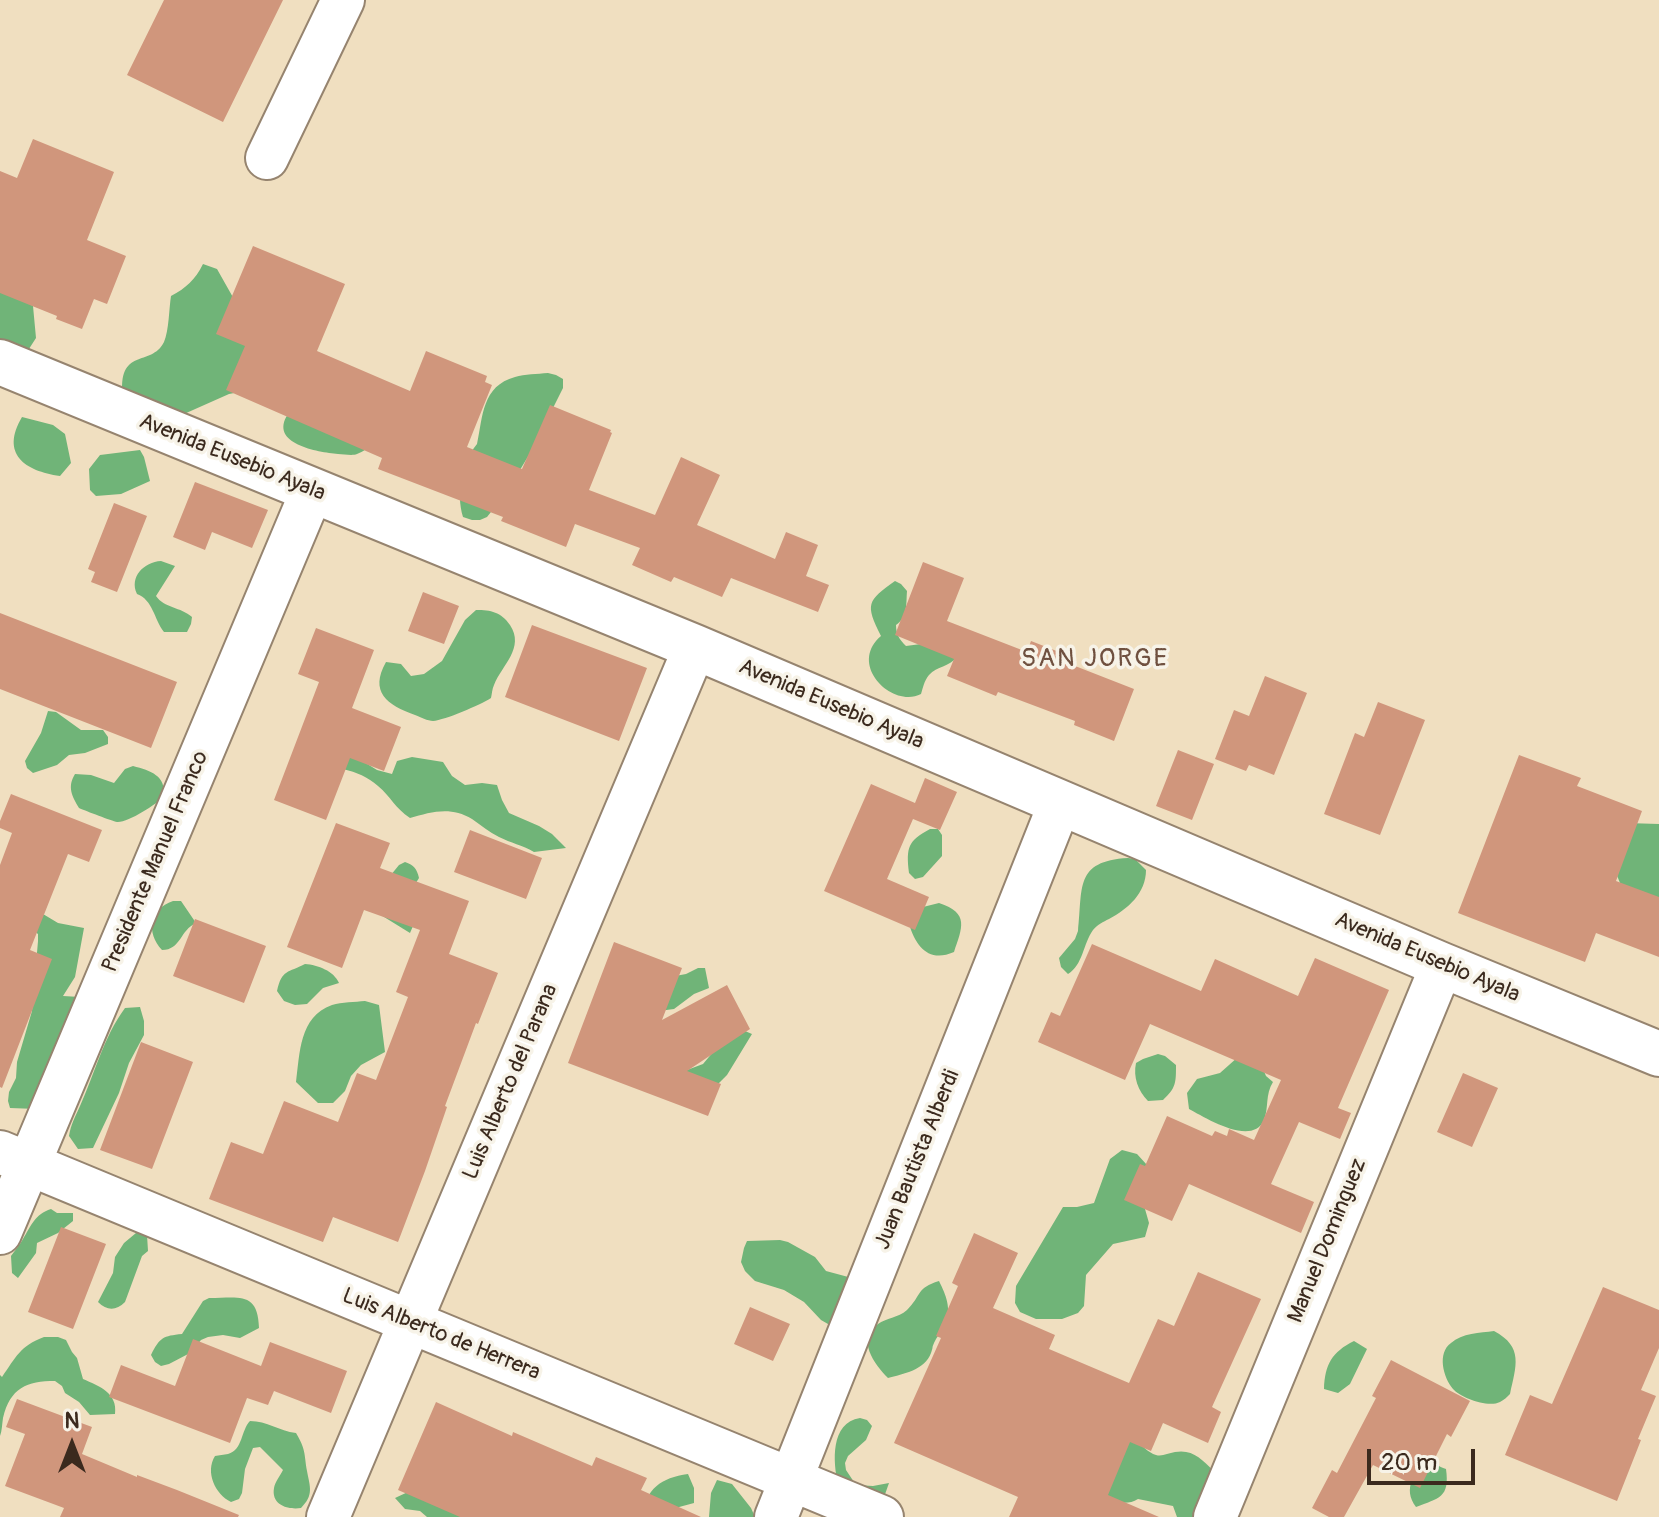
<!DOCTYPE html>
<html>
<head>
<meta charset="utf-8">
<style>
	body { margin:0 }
	#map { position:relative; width:1659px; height:1517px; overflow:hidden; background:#f0dfc0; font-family:Pangolin,sans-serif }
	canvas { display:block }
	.north { position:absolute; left:32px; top:1405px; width:80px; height:80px; -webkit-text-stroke:6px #f7f3e8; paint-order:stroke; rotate:0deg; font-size:22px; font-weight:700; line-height:32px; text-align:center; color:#3b2a1e }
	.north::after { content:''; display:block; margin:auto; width:28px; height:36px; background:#3b2a1e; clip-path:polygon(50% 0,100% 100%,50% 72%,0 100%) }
	.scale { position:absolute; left:1367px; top:1449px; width:108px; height:36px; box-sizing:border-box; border:4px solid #3b2a1e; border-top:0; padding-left:10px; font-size:24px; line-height:28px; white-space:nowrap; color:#3b2a1e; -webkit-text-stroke:6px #f7f3e8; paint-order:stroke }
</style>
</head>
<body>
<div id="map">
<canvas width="1659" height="1517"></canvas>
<div class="north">N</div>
<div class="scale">20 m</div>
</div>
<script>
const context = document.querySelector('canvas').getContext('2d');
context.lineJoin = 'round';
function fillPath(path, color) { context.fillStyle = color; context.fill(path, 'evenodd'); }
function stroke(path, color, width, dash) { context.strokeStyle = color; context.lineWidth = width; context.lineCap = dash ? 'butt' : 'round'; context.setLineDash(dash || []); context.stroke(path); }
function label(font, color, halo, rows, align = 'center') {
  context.font = font + ' Pangolin,sans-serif'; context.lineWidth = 7; context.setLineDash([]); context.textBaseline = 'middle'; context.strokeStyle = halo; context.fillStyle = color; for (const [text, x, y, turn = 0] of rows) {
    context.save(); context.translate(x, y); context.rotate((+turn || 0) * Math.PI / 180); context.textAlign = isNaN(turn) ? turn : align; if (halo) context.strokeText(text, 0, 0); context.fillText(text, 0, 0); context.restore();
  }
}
const forest = new Path2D(`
	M203,264L217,269L239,308L253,311L245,391L229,394L184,414L123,398C117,346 151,368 164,342C169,331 169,308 171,296C186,288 195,280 203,264Z
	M0,286L33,306L36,338L27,352L0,355Z
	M548,373L556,375L563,379V388L532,450L506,493L487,517L480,520H472L463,517C456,493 461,463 477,444C483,416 482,386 515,377C525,374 537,374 548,373Z
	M288,414L374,443C369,447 363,452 357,454C352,456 344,454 338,454C318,452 268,444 288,414Z
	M22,417L53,425L65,434L71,463L60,476C25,471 0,454 22,417Z
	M140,450L144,457L150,481L121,494L96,496L90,490L89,469L100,455Z
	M161,561L175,566L156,596C164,608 181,607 192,617L191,624L187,632H164C154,619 153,600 137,594C129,577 144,562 161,561Z
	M895,581L901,584L907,591C906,604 908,617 896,625C896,634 899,639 906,646L921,644L957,657C949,667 937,666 929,675C924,681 923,688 921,694C893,709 847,665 881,636C865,604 867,601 895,581Z
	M476,610C491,610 501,612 510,625C525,648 502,665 494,685C492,689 492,694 491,698C480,705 445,720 433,721C428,721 420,717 415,715C387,705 369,692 386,662L401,664L411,676L424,674L442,661L465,620Z
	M48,711L56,712L81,730H103L108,737V744L85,753L69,755L57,765L33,773L27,768L25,761L41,733Z
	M348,752L377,770L392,774L397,761L412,757L443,762L452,776L465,785L482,783L497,785L502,800L509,813L539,826L552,834L566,848L534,852C522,845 511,843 499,837C489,832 481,825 472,819C451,806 431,812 410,818C395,808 391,797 378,786C358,768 331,767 306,762Z
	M133,766C151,771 166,775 164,797C156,804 128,823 117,822C112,821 86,811 79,808C72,796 67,787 75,774L91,775L114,783L125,769Z
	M1626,823L1659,824V916L1620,883L1614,868Z
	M930,829H938L942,835V856L923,877L915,879L909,873C906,847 908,841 930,829Z
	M1128,858L1135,859L1146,870C1146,893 1128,909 1109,919C1103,922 1098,924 1093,930C1083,944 1083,965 1068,974L1061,967L1059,958L1075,939L1078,931C1083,888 1074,861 1128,858Z
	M405,862C414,865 417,869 419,878L405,900L413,926L410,933L376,912L373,897L399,865Z
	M173,901H181L196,923C180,930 181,950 162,950C146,933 149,909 173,901Z
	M939,903C970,913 962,928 954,952C929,963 916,947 909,924L923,907Z
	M43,914L58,923L84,928L75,977L63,996L80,997L37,1109L10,1108L8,1101L9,1092L16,1078L17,1062L32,1011L38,941V934L31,929Z
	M305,964C318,965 334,971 339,983L323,988L307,1004L295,1005L284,1001L277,991C282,969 288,973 305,964Z
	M698,968H705L709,988L694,994L674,1009L651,1012L654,980L686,974Z
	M365,1001L379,1005L385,1052L361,1065L351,1076L345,1091L333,1103H318L296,1082C300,1053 299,1017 332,1005C342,1002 355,1002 365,1001Z
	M140,1007L144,1021V1035L129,1063L119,1093L93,1148L78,1149L69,1136C71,1124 75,1117 80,1106C95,1073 103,1038 125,1008Z
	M745,1031L752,1034L727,1075L716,1086L682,1076L687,1070L703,1064L724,1039Z
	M1158,1054L1165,1056L1176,1065C1176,1083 1176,1088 1163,1100L1148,1101C1138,1091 1133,1077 1136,1063L1143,1059Z
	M1238,1057L1263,1069L1266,1076L1273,1082C1265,1095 1269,1107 1264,1120C1252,1147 1206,1118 1189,1109L1187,1093L1197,1079L1220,1073Z
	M1122,1150L1137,1154L1147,1165L1145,1209L1149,1223L1145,1237L1113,1244L1086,1275L1084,1306L1078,1313L1062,1319H1036L1020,1312L1015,1303L1016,1286L1063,1207H1077L1094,1203L1110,1159Z
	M51,1209L57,1213H73V1221L58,1233L37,1243L36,1253L18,1278L12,1273L11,1256C15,1250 20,1245 23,1239C31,1226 35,1214 51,1209Z
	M142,1228L147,1235L148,1251L142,1256L125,1302C116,1311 107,1311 98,1302L113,1273L115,1257L124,1243Z
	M780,1240L788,1242L815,1257L826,1271L852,1278L843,1328L828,1324L821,1320L804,1302L784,1290L755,1281L745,1271L741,1262L744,1248L747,1241Z
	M939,1281C946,1295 952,1309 945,1324C943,1330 938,1335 935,1341C931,1349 934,1345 931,1353C925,1370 903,1374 888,1378C874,1364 856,1339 878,1324C886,1318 898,1318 907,1310C922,1295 916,1288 939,1281Z
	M209,1298C239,1298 258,1291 259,1328L240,1338L223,1335L208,1337L201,1340L190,1353L169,1364L161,1366L155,1362L151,1355C160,1337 163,1336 182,1334L203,1301Z
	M1494,1331C1524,1347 1516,1366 1510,1394C1507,1397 1504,1400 1500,1402C1488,1408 1461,1398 1453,1389C1443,1377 1437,1353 1451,1343C1462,1333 1480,1333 1494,1331Z
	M44,1337H58L66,1340L72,1352L77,1358L83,1379C99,1386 118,1393 115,1414L90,1415L79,1402L65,1393L62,1386L55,1381C27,1381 10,1388 3,1418C2,1424 2,1431 0,1436V1375L2,1377C16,1357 20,1346 44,1337Z
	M1354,1341L1367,1349L1350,1384L1338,1393L1324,1389C1325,1364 1332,1352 1354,1341Z
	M860,1418L867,1420L872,1426L866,1440L848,1456L845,1463L846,1470L856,1485L873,1486L889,1483L883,1500L838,1484C833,1462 830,1423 860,1418Z
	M250,1421C267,1421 279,1431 296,1433C306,1450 304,1453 307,1471C310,1487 314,1495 301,1508C288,1510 271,1505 274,1488C275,1482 280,1476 283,1470L260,1447L253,1448L245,1469L242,1493L239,1499L231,1502C215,1494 205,1472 215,1456C219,1455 224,1455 228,1454C243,1450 241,1430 250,1421Z
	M1135,1439C1141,1444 1148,1453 1156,1455C1162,1457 1168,1453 1175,1452C1193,1449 1201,1459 1214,1471L1198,1517H1177L1173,1506L1138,1499C1128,1505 1116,1504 1108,1496V1481L1115,1450Z
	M1427,1459C1435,1462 1438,1467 1446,1469C1450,1498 1439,1498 1416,1507C1402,1488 1415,1473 1427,1459Z
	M688,1474L694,1488V1503L642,1517C646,1488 661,1478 688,1474Z
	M717,1480L732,1484L751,1508L755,1517H709L711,1493Z
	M410,1491L468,1517H427L420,1511L405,1509L395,1498Z`);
const building = new Path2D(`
	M164,0H283L223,122L127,75Z
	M33,139L114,172L87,240L126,256L107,304L94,299L82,329L56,319L57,316L0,293V171L17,178Z
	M253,246L345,284L317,351L410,391L426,351L487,376L485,382L492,385L467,447L522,469L550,405L611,430L610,432L612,433L589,490L655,515L681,457L720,475L697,525L775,559L786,532L818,545L806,576L829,585L818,612L731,578L722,597L674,577L671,582L632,565L640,548L575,524L566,547L501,521L503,517L378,469L382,458L226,390L245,346L216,334Z
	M195,482L268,510L252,548L212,532L205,550L173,537Z
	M114,503L147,516L117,592L91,582L95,572L88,569Z
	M923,562L964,578L947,621L1027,652L1031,641L1072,657L1070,664L1134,689L1114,741L1074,725L1075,721L998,692L996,696L947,676L954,659L895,635Z
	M423,592L459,606L444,644L408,631Z
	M0,613L177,682L151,748L0,689Z
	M532,625L647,668L619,741L505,697Z
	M316,628L374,650L352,708L401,727L384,771L350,758L326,820L274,800L319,682L298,674Z
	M1265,676L1307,693L1274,775L1249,765L1246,771L1215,759L1234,710L1249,716Z
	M1378,702L1425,720L1380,835L1324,814L1355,733L1364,737Z
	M1178,750L1214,764L1192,820L1156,806Z
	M1519,755L1581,778L1577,786L1642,811L1616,881L1659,897V957L1596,933L1585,962L1458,913Z
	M925,778L957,792L940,830L913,819L887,879L929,897L915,930L824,891L871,784L915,803Z
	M11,794L102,830L89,862L68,854L30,950L52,959L2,1088L0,1087V865L12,833L0,828V821Z
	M336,823L390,843L380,868L469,901L449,954L498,973L478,1024L476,1023L445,1106L447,1107L425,1171L398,1242L333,1217L323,1242L209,1199L231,1142L263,1154L284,1101L338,1122L357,1073L376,1080L408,997L396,992L420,930L364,910L342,968L287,947Z
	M470,830L542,858L526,899L454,872Z
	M195,919L266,946L244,1003L173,976Z
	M614,942L682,968L662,1020L727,985L750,1029L687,1071L721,1084L708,1116L568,1063Z
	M1092,944L1201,991L1215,959L1298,996L1315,958L1389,990L1338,1108L1351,1113L1340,1139L1299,1122L1271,1184L1314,1202L1301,1233L1189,1184L1172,1221L1124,1200L1140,1164L1145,1166L1167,1116L1212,1136L1215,1131L1227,1136L1229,1129L1254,1140L1281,1080L1150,1024L1125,1080L1038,1042L1051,1012L1060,1016Z
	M141,1042L193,1062L152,1169L100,1150Z
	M1463,1073L1498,1088L1472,1147L1437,1132Z
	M61,1227L106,1244L73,1329L28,1312Z
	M974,1233L1018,1253L993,1308L1055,1335L1049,1349L1129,1383L1158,1319L1174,1326L1198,1272L1261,1299L1212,1407L1221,1412L1208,1443L1163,1423L1151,1451L1130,1442L1108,1495L1159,1517H1009L1018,1497L894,1443L941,1338L936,1336L958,1286L952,1283Z
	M1603,1287L1659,1310V1348L1641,1390L1656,1396L1638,1439L1641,1440L1617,1501L1505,1455L1530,1395L1552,1404Z
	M750,1307L790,1324L773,1361L734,1344Z
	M193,1339L261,1366L270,1342L347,1371L331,1413L274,1391L268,1405L247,1398L230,1443L109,1397L121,1365L175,1386Z
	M1391,1360L1470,1401L1451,1437L1447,1434L1420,1488L1373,1465L1344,1517H1329L1312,1508L1332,1470L1337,1473L1376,1398L1372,1396Z
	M17,1399L92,1427L82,1454L137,1477V1475L177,1490L239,1515L238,1517H60L64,1508L5,1486L25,1434L6,1427Z
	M436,1402L512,1436L513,1432L592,1466L596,1457L647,1478L641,1490L701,1517H460L398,1490Z`);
const minor = new Path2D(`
	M267,158L343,0
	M0,1152L882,1517
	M0,1233L312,491
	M328,1517L695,647
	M776,1517L1060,803
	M1215,1517L1442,965`);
const tertiary = new Path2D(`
	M0,362L695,647L1442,965L1659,1054`);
const streetNames = [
	["Avenida Eusebio Ayala",232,458,22],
	["Avenida Eusebio Ayala",831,705,23],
	["Presidente Manuel Franco",156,862,-67],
	["Avenida Eusebio Ayala",1427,958,23],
	["Luis Alberto del Parana",511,1082,-67],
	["Juan Bautista Alberdi",918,1160,-68],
	["Manuel Dominguez",1328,1241,-68],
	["Luis Alberto de Herrera",441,1335,22]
];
const quarterNames = [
	["SAN JORGE",1095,659]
];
fillPath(forest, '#70b478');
fillPath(building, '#d0967c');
stroke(minor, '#96846f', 46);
stroke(tertiary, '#96846f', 48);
stroke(minor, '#fff', 42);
stroke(tertiary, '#fff', 44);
label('22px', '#3b2a1e', '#f7f3e8', streetNames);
context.letterSpacing = '2px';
label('26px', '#6f503f', '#f7f3e8', quarterNames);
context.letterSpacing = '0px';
</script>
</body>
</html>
